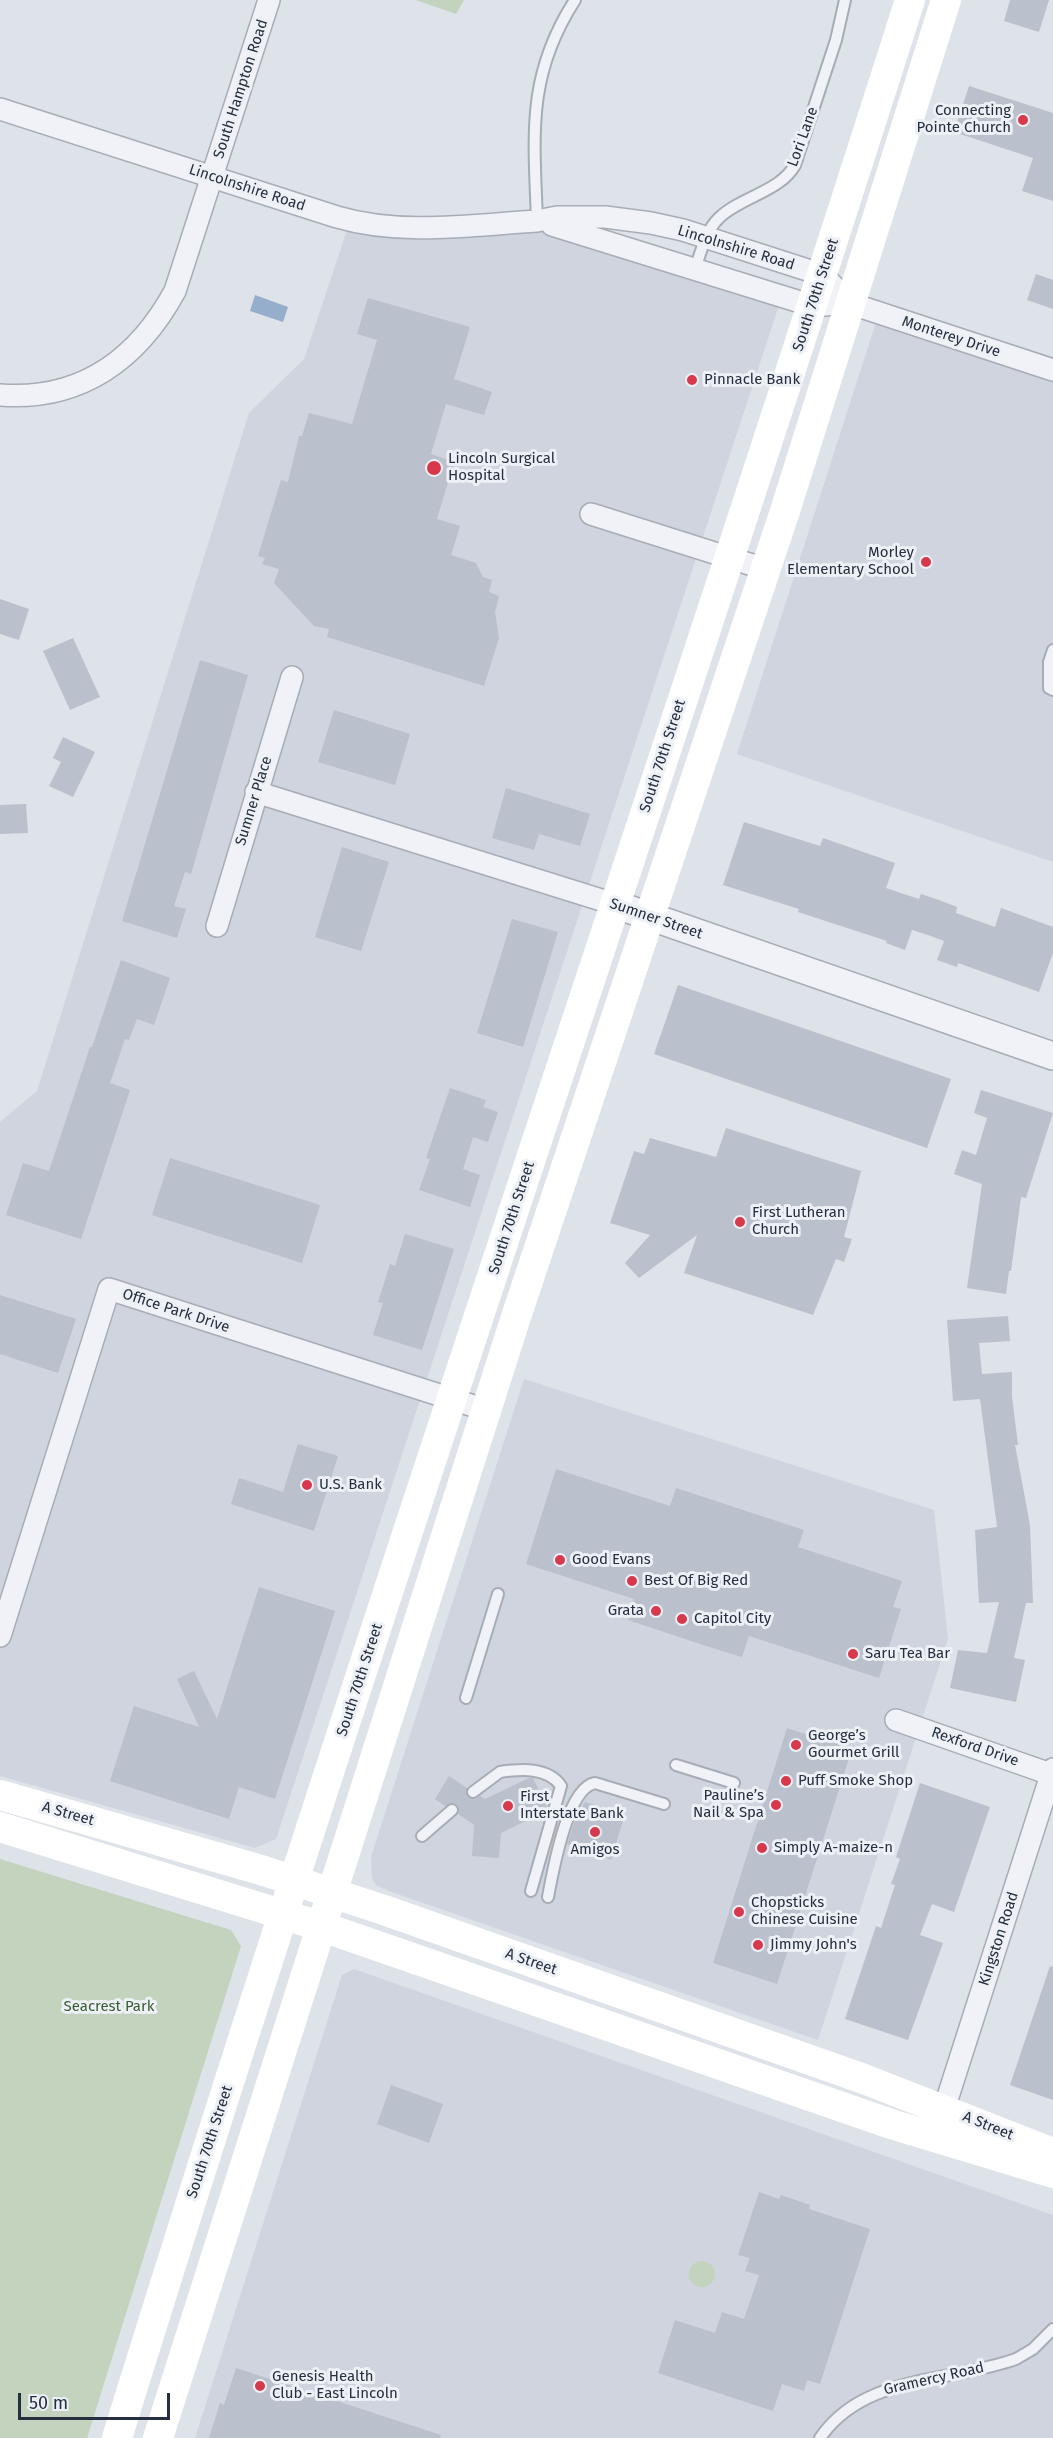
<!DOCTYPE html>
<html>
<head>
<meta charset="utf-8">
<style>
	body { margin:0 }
	#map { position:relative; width:1053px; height:2438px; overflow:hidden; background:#dee2e9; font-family:"Fira Sans",sans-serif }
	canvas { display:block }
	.scale { position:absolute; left:18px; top:2393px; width:152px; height:27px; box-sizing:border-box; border:3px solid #262f40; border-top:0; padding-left:8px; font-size:18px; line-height:21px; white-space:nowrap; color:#262f40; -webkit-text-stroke:4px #edf1f6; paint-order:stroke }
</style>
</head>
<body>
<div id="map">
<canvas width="1053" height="2438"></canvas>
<div class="scale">50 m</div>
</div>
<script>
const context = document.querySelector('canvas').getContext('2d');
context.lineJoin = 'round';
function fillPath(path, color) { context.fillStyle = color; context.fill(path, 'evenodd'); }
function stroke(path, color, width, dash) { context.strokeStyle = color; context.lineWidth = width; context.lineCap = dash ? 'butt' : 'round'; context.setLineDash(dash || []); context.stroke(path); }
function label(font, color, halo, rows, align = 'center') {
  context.font = font + ' "Fira Sans",sans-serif'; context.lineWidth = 6; context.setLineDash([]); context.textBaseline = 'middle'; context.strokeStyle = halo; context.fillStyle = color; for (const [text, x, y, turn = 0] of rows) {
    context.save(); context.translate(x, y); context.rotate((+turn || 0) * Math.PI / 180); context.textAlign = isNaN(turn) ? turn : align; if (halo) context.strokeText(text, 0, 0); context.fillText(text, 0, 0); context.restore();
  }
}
const built = new Path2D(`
	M350,221H537L782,296L276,1839L255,1848L0,1776V1122L37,1091L249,413L304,359Z
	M879,313L1053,370V862L737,754Z
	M524,1379L934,1510L948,1639L818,2040L386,1890L376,1885L372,1878L371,1857Z
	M354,1969L1053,2215V2438H195L342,1975Z`);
const green = new Path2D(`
	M416,0H464L456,14Z
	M0,1859L231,1930L241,1946L87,2438H0Z
	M689 2274a13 13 0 1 1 26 0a13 13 0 1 1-26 0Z`);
const water = new Path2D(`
	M255,295L288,307L283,322L250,311Z`);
const building = new Path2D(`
	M1010,0H1049L1039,32L1004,21Z
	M969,86L1053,113V201L1022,191L1033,158L954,132Z
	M1036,274L1053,280V309L1027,300Z
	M368,298L470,327L454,379L492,392L484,415L446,404L431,454L454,462L437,519L460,526L451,555L476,563L483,577L492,580L489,592L499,596L495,612L499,638L484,686L327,637L329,629L314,626L274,583L279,569L262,564L265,558L258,556L281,480L288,482L299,436H302L309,413L352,424L377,340L357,334Z
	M0,599L29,609L19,640L0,634Z
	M73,638L100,697L70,710L43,651Z
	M200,660L248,675L191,874L185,872L174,906L186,909L177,938L122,921Z
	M334,710L410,734L395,785L318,762Z
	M63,737L95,752L73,797L49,786L61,762L53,758Z
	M506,788L590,814L580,846L539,834L534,850L492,838Z
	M26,804L28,833L0,834V805Z
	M744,822L820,846L823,838L895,863L886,888L919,899L921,894L939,900L957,907L956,913L995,927L1001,908L1053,927V953L1039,992L958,963L957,967L937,960L944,941L928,935L912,930L905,950L886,943L887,941L798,912L799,909L723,885Z
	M342,847L389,862L361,951L315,937Z
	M512,919L558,932L523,1047L477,1033Z
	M121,960L170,978L154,1025L137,1019L129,1040L125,1039L110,1083L130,1090L81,1239L6,1215L23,1163L49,1171L90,1047H92Z
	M678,985L951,1079L927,1148L654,1054Z
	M450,1088L486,1100L483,1107L498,1112L488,1142L473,1137L463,1169L480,1175L470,1207L419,1190L430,1159L426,1158Z
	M981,1090L1053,1113L1026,1198L1021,1197L1011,1271H1009L1006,1294L967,1288L982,1184L954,1174L962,1150L976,1155L987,1118L974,1113Z
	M726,1128L861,1171L844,1237L852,1239L844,1262L836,1259L813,1315L684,1273L697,1235L639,1278L625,1263L650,1235L610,1223L634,1151L644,1154L650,1138L716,1157Z
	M170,1158L320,1205L302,1263L152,1215Z
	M405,1234L454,1249L422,1350L373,1335L383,1303L378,1302L390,1264L395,1266Z
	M0,1295L76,1319L58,1373L0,1354Z
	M1008,1316L1010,1341L979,1343L982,1374L1012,1372V1397L1018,1445H1015L1030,1525L1033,1603H1026L1014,1658L1025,1660L1016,1702L950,1688L958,1650L987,1653L999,1602L979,1603L975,1530L997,1527L980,1399L953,1401L947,1320Z
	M298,1444L338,1456L314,1531L231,1504L239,1478L283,1492Z
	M556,1469L670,1506L676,1488L804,1530L798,1547L902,1581L893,1607L901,1609L879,1678L749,1636L742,1657L709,1647L628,1620L634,1599L526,1564Z
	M259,1587L335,1611L275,1799L239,1787L229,1819L110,1781L134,1706L199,1727L177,1679L194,1671L217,1719Z
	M787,1728L852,1749L777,1984L713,1963Z
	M449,1776L467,1788V1796L473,1799L480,1796L485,1799L529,1778H533L547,1807L546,1811L501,1833L499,1858L472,1856L474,1825L458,1814L459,1808L455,1803L445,1806L435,1799Z
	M920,1783L990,1807L954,1912L932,1904L920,1935L943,1943L908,2040L845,2019L876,1926L881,1928L895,1885L891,1884L900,1859L896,1857Z
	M585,1802L625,1814L611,1860L567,1844L576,1817Z
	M1050,1966L1053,1967V2100L1010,2085Z
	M391,2085L443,2104L429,2143L377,2124Z
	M759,2192L779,2199L781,2195L810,2205L809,2209L870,2229L820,2384L807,2380L804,2391L782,2384L773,2411L658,2373L675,2320L715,2333L722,2312L744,2319L759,2275L745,2271L750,2258L738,2255Z
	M236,2368L441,2435L440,2438H209L220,2403L224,2405Z`);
const service = new Path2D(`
	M537,221C534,135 526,76 575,0
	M695,269C701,252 706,230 719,218C740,197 780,192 795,165L836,40L845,0
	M1053,650L1049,662V688L1053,690
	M466,1698L498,1594
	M676,1765L734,1783
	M473,1792L500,1772C521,1769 548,1767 561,1786L531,1891
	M422,1836L452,1810
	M548,1897C553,1871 567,1788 595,1783L664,1804
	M820,2438C864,2374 949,2383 1016,2359L1033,2349L1053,2329`);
const minor = new Path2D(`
	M0,109L337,217C402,236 471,225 537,221L557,217H605L651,223L683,230L823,275L849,303
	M552,225L813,306L849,303L1053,370
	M0,395C81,401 138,359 175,291L269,0
	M591,514L765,569
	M256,792L614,904
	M217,926L292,677
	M0,1636L109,1289L486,1410
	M896,1720L1053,1775
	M944,2109L1053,1769`);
const tertiary = new Path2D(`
	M614,904L1053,1056`);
const secondary = new Path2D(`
	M0,1795L261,1870L381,1909L864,2079L1053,2153
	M0,1827L320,1926L891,2124L1053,2173
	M117,2438C370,1622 651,814 910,0
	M158,2438L515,1320L785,511L946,0`);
const markers = [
	[1023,120,6,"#d8384b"],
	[692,380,6,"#d8384b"],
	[434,468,8,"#d8384b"],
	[926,562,6,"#d8384b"],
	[740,1222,6,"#d8384b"],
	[307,1485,6,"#d8384b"],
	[560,1560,6,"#d8384b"],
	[632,1581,6,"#d8384b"],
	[656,1611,6,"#d8384b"],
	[682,1619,6,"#d8384b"],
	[853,1654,6,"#d8384b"],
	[796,1745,6,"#d8384b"],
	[786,1781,6,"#d8384b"],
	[776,1805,6,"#d8384b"],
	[508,1806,6,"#d8384b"],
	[595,1832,6,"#d8384b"],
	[762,1848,6,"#d8384b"],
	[739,1912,6,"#d8384b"],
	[758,1945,6,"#d8384b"],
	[260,2386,6,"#d8384b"]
];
const streetNames = [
	["South Hampton Road",241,89,-72],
	["Lori Lane",803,137,-70],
	["Lincolnshire Road",247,188,18],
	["Lincolnshire Road",736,248,17],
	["South 70th Street",816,295,-72],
	["Monterey Drive",951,337,18],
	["South 70th Street",663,756,-72],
	["Sumner Place",254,801,-73],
	["Sumner Street",656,919,19],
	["South 70th Street",512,1218,-72],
	["Office Park Drive",176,1311,18],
	["South 70th Street",360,1680,-72],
	["Rexford Drive",975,1747,19],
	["A Street",68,1814,16],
	["Kingston Road",999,1939,-72],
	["A Street",531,1962,19],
	["A Street",988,2126,22],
	["South 70th Street",210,2142,-72],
	["Gramercy Road",934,2379,-13]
];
const poiNames = [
	["Connecting",1011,111,"right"],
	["Pointe Church",1011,128,"right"],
	["Pinnacle Bank",704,380],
	["Lincoln Surgical",448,459],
	["Hospital",448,476],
	["Morley",914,553,"right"],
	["Elementary School",914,570,"right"],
	["First Lutheran",752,1213],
	["Church",752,1230],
	["U.S. Bank",319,1485],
	["Good Evans",572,1560],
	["Best Of Big Red",644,1581],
	["Grata",644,1611,"right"],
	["Capitol City",694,1619],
	["Saru Tea Bar",865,1654],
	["George’s",808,1736],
	["Gourmet Grill",808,1753],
	["Puff Smoke Shop",798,1781],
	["Pauline’s",764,1796,"right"],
	["Nail & Spa",764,1813,"right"],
	["First",520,1797],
	["Interstate Bank",520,1814],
	["Simply A-maize-n",774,1848],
	["Amigos",595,1850,"center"],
	["Chopsticks",751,1903],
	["Chinese Cuisine",751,1920],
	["Jimmy John's",770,1945],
	["Genesis Health",272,2377],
	["Club - East Lincoln",272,2394]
];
const parkNames = [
	["Seacrest Park",109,2007]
];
fillPath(built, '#cfd4de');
fillPath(green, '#c3d3be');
fillPath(water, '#95aecc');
fillPath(building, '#bac0cc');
stroke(service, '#a7acb6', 14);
stroke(minor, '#a7acb6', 24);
stroke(tertiary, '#a7acb6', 30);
stroke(service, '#f1f2f7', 10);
stroke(minor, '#f1f2f7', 21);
stroke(tertiary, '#f1f2f7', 27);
stroke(secondary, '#fff', 30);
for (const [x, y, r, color] of markers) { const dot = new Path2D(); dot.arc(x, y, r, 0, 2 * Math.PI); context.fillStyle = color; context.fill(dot); stroke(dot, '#edf1f6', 2); }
label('15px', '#262f40', '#edf1f6', streetNames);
label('15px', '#262f40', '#edf1f6', poiNames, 'left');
label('15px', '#395d32', '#edf1f6', parkNames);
</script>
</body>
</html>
